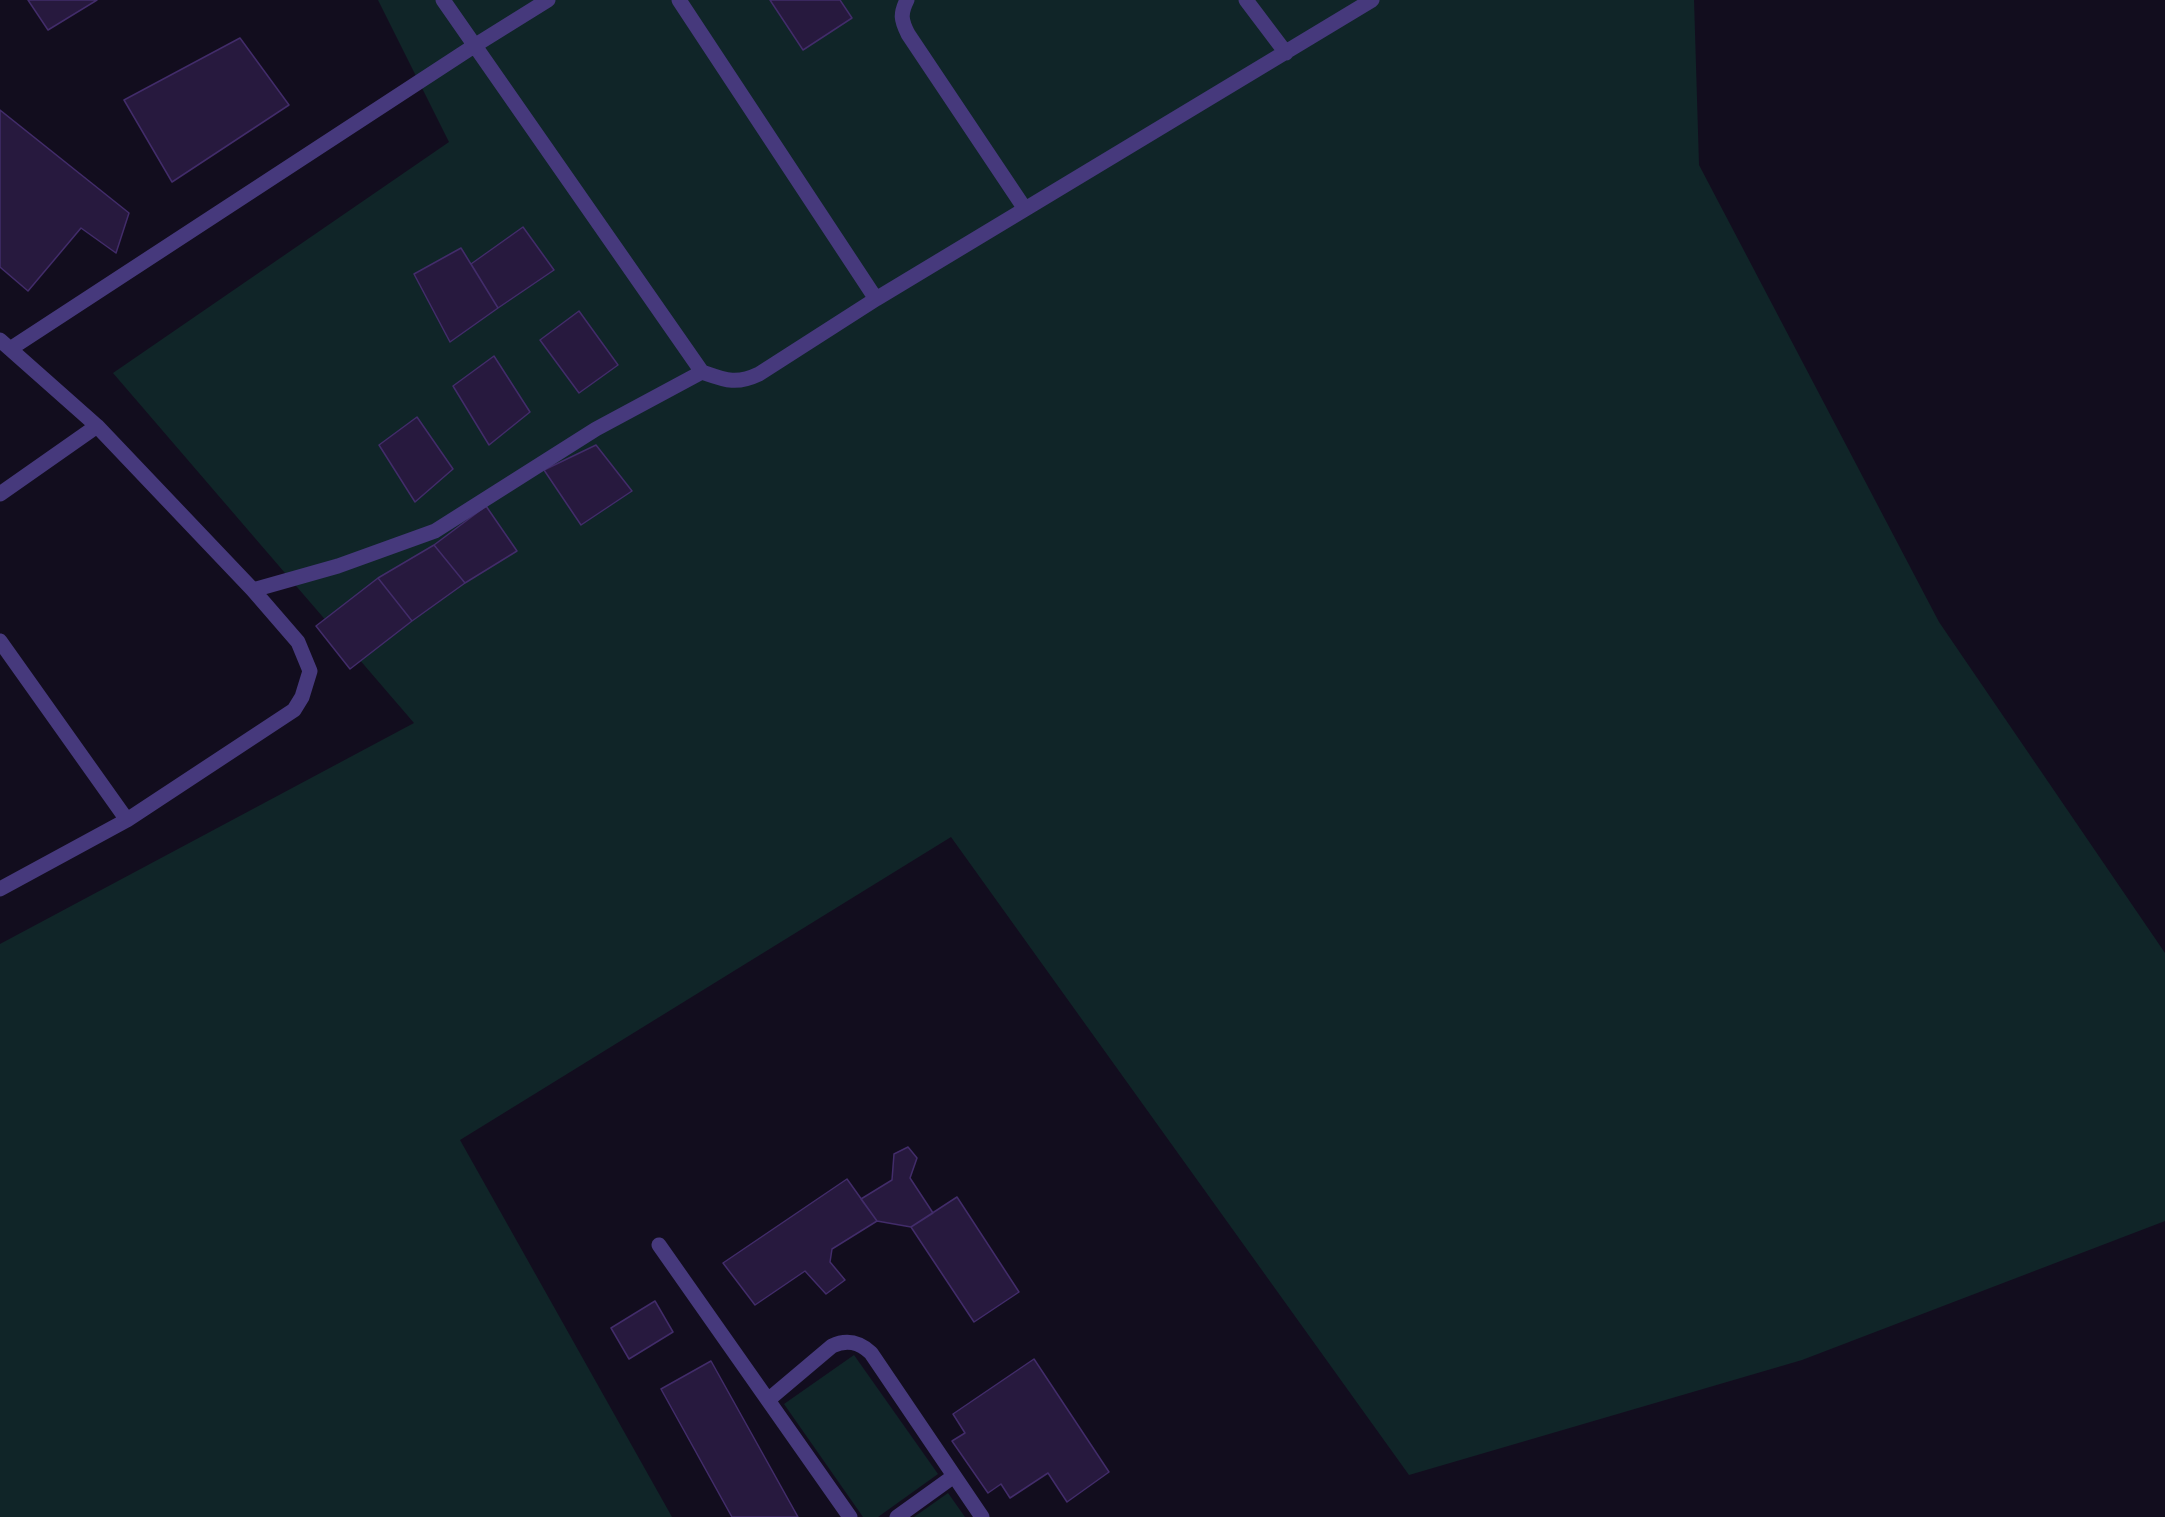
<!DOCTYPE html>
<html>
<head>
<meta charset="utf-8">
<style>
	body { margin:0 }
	canvas { display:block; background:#120d1e }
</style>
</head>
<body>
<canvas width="2165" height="1517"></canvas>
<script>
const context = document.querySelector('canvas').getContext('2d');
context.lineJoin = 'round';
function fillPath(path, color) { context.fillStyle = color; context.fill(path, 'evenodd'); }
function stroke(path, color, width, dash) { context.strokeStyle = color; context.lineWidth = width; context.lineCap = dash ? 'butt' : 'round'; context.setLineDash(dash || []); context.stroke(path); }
const green = new Path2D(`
	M378,0H1694L1699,165L1939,622L2165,953V1221L1802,1360L1409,1475L951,837L460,1140L672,1517H0V944L414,723L113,373L449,142Z
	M854,1355L938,1474L878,1517H863L784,1404Z
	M948,1493L965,1517H914Z`);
const building = new Path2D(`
	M28,0H97L48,30Z
	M770,0H840L852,18L803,50Z
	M240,38L289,105L172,182L124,100Z
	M0,110L129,213L116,253L81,228L28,291L0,267Z
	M523,227L554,270L498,308L471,264Z
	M461,248L498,308L450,342L414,274Z
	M579,311L618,365L579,393L540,340Z
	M494,356L530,412L489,445L453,386Z
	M417,417L453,469L415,502L379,445Z
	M596,445L632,491L581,525L544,470Z
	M486,506L517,551L465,583L434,545Z
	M434,545L465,583L412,621L378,578Z
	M378,578L412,621L350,669L316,626Z
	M908,1147L917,1158L910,1178L933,1213L911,1227L877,1221L861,1199L892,1180L894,1154Z
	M847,1179L877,1221L832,1249L830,1262L845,1280L826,1294L805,1271L755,1305L723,1263Z
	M957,1197L1019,1292L974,1322L911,1227Z
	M655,1301L673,1332L629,1359L611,1328Z
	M1034,1359L1109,1472L1067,1502L1048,1473L1010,1498L1001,1484L988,1493L952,1441L965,1433L953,1414Z
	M711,1361L798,1517H732L661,1389Z`);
const minor = new Path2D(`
	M443,0L702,372C725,380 736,385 759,374L876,299L1372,0
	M679,0L876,299
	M907,0C900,14 901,20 908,34L1025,209
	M1246,0L1286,53
	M0,340L97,426L0,494
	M10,349L474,46L548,0
	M253,590L338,566L435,531L596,429L702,372
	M0,641L127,820
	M0,889L127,820L294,710L302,697L310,671L298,642L253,590L97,426
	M659,1245L850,1517
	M768,1400L832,1346C847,1339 859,1342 871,1353L982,1517
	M897,1517L954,1476`);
fillPath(green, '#102528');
fillPath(building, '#27193e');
stroke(building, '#422c6a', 1.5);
stroke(minor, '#46397c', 15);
</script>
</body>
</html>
